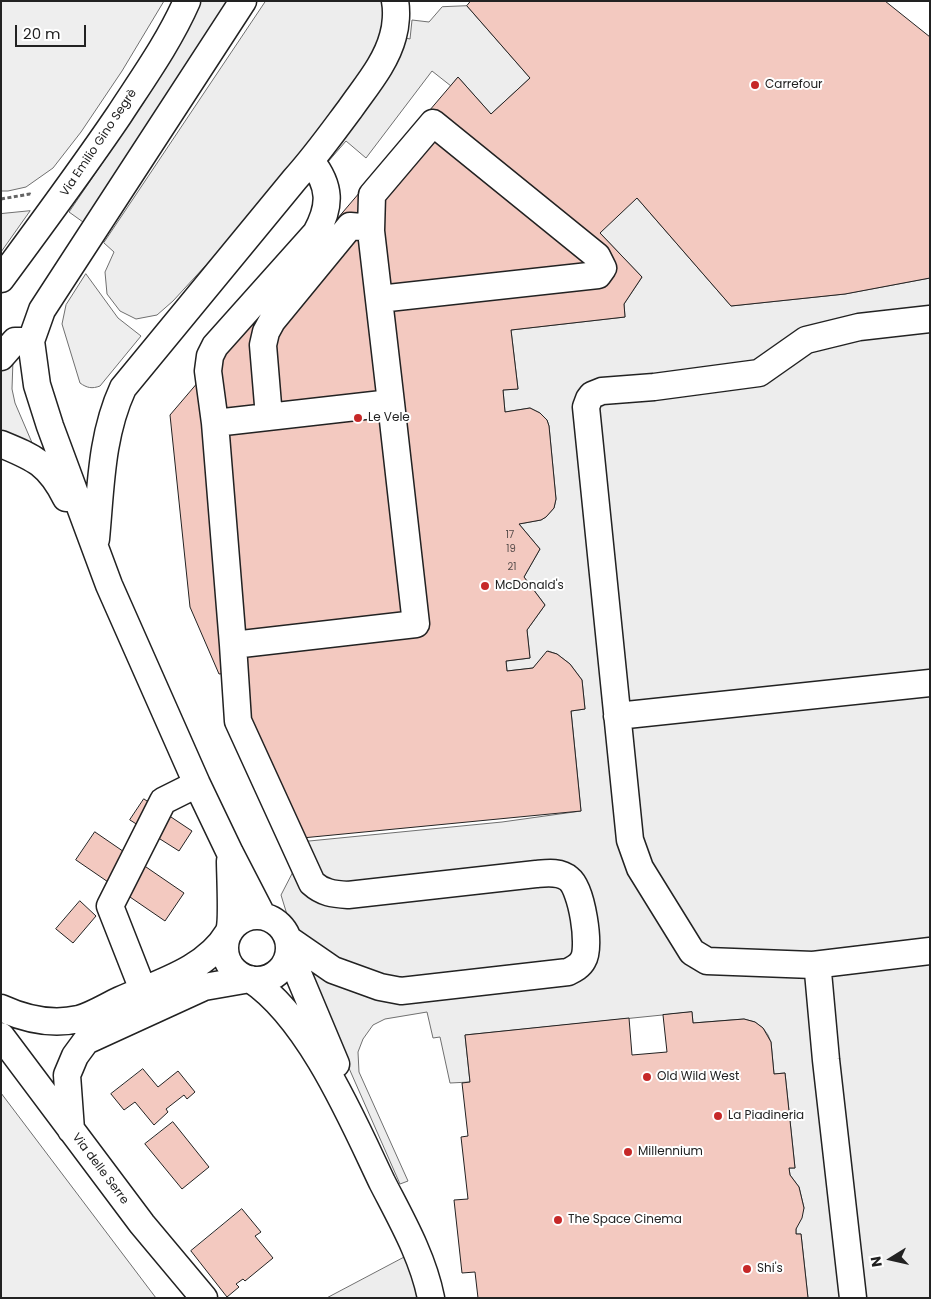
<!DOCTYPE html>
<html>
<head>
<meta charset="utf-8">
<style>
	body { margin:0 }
	#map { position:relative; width:931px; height:1299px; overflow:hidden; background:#fff; font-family:Poppins,sans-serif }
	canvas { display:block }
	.frame { position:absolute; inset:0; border:2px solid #222; pointer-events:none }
	.north { position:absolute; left:866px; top:1234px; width:50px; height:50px; -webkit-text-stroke:4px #fff; paint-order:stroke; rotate:260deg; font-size:14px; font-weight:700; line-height:20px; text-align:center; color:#222 }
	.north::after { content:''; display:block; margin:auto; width:18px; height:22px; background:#222; clip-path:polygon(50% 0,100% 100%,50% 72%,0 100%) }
	.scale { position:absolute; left:15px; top:25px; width:71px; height:22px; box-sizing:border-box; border:2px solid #222; border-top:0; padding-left:6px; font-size:15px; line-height:18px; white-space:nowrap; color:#222; -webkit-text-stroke:4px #fff; paint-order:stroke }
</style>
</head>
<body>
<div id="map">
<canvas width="931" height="1299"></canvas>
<div class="frame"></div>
<div class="north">N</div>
<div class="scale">20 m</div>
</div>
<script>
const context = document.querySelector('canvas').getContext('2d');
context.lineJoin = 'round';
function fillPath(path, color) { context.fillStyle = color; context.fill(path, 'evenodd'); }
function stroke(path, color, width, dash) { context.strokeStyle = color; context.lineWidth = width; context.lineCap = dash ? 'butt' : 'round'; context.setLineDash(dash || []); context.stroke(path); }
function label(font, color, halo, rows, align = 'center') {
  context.font = font + ' Poppins,sans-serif'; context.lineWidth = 4; context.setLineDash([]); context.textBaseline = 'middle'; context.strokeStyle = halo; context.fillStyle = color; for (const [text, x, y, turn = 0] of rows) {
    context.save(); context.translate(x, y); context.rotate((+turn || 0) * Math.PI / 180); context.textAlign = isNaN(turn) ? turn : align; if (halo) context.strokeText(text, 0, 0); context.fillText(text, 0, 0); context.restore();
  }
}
const green = new Path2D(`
	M1,1H164L122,71L81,132L53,168L26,187L8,191H1Z
	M200,1H229L83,222L69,212L144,102Z
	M30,211L1,252V214Z
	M86,274L118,318L141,336L100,386C92,389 87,388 80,383L62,324L66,305Z
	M13,360L12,389L15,403L36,452L1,437V368Z
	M1,1093L156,1298H1Z`);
const parking = new Path2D(`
	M266,1H389L379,49L308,154L173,301L157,315L136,319L120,311L107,294L105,272L114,252L104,243Z
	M467,6L530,78L491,114L458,77L451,86L432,71L366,158L346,141L327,163L319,156L401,37L410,39L412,20L429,22L442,7Z
	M637,198L731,306L845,294L930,278V1298H808L801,1234H796V1229L804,1208L799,1187L790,1175L789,1168H795L785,1073L774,1074L771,1042L768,1035L763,1028L755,1022L744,1019L693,1023L692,1012L465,1035L470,1082L450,1083L440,1037L433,1038L427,1012L385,1019L373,1025L363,1039L358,1052L359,1072L408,1181L400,1184L300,957L281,895L297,864L299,842L502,822L581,811L571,711L585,709L582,680L570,664L557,654L548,651L533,668L507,671L506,661L530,658L527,630L545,605L524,577L540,549L519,524L541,520L546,517L554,508L556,499L549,426L547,420L540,413L530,408L505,412L503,390L518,389L511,330L625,317L624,304L642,277L600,233Z
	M405,1257L412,1272L417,1298H327Z`);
const building = new Path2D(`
	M471,1H885L930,37V278L845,294L731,306L637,198L600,233L642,277L624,304L625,317L511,330L518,389L503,390L505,412L530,408L540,413L547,420L549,426L556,499L554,508L546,517L541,520L519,524L540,549L524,577L545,605L527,630L530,658L506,661L507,671L533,668L547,651L557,654L570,664L582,680L585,709L571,711L581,811L302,838L228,673L219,674L190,607L170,415L458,77L491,114L530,78L467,6Z
	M144,799L192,831L179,851L130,820Z
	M95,832L184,893L165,921L76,860Z
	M80,901L96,916L73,943L56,929Z
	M692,1012L693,1023L744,1019L755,1022L763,1028L771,1042L774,1074L785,1073L795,1168H789L790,1175L799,1187L804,1208L802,1218L796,1229V1234H801L808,1298H478L475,1272L462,1273L454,1200L468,1199L461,1137L468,1136L462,1083L470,1082L465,1035L629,1018L632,1055L667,1052L663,1015Z
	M143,1069L158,1087L178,1071L195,1092L187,1099L184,1095L166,1109L168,1112L154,1125L135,1102L124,1110L111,1094Z
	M173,1122L209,1167L182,1189L145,1144Z
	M242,1209L261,1232L255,1236L273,1258L245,1281L243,1279L236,1284L239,1287L227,1297L191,1251Z`);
const path = new Path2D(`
	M1,199L30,194L32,195`);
const minor = new Path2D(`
	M243,1L42,310L31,341L37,385L50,426L109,585L197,784L230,853L262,915
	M371,231L372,195L433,123L597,256L603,268L598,275L379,299
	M1,279C41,225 81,171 119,115C143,78 169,42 187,1
	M1,357L15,341H31
	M269,417L263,345L266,332L272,321L350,226L362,227L371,231L391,403
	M215,423L391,403L416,624L233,645
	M1,444C35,458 49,464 66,498
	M96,539C101,486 101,436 123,388L295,179C315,157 332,133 350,109C366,86 386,63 393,36C396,26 397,11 395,1
	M617,716L930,683
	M225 948a32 32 0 1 1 64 0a32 32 0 1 1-64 0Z
	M288,939L333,970L380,987L401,991L568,972C574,969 580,966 583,960C591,947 582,889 569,879C560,871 547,873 536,874L348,895C333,894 323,893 312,883L238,721L233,645L215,423L208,371L210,356L215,346L316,233C331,206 331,186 311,161
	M289,952L336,1064
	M813,965L930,951
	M143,990L110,906L163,801L197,784
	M1,1008C25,1019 53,1025 79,1019C93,1015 107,1006 120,1000C158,983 206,970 228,933C233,924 230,874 230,861
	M1,1036L142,1224L204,1298
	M71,1130L67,1075L75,1056L86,1041L204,987L250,979C309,1018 352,1119 382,1182C401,1219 423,1257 431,1298
	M853,1298L826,1060L818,972L813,965L707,961L692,952L640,868L630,840L586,407L589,399L592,395L602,391L654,387L759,373L806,340L859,327L930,319`);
const markers = [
	[755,85,5,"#c62828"],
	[358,418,5,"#c62828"],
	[485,586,5,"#c62828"],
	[647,1077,5,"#c62828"],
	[718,1116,5,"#c62828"],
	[628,1152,5,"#c62828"],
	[558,1220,5,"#c62828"],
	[747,1269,5,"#c62828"]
];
const numberNames = [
	["17",510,535],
	["19",511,549],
	["21",512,567]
];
const poiNames = [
	["Carrefour",765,85],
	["Le Vele",368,418],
	["McDonald's",495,586],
	["Old Wild West",657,1077],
	["La Piadineria",728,1116],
	["Millennium",638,1152],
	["The Space Cinema",568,1220],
	["Shi's",757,1269]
];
const streetNames = [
	["Via Emilio Gino Segrè",99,143,-56],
	["Via delle Serre",100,1169,53]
];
fillPath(green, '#eee');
stroke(green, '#6f6f6f', 1);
fillPath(parking, '#ededed');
stroke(parking, '#6f6f6f', 1);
fillPath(building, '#f3c9c0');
stroke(building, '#222', 1);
stroke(minor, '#222', 29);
stroke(path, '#646464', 3, [4, 2.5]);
stroke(minor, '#fff', 26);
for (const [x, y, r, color] of markers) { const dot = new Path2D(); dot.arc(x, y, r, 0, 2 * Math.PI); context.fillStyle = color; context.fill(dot); stroke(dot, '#fff', 2); }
label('10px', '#564c4a', null, numberNames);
label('12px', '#222', '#fff', poiNames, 'left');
label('12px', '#222', '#fff', streetNames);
</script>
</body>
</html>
